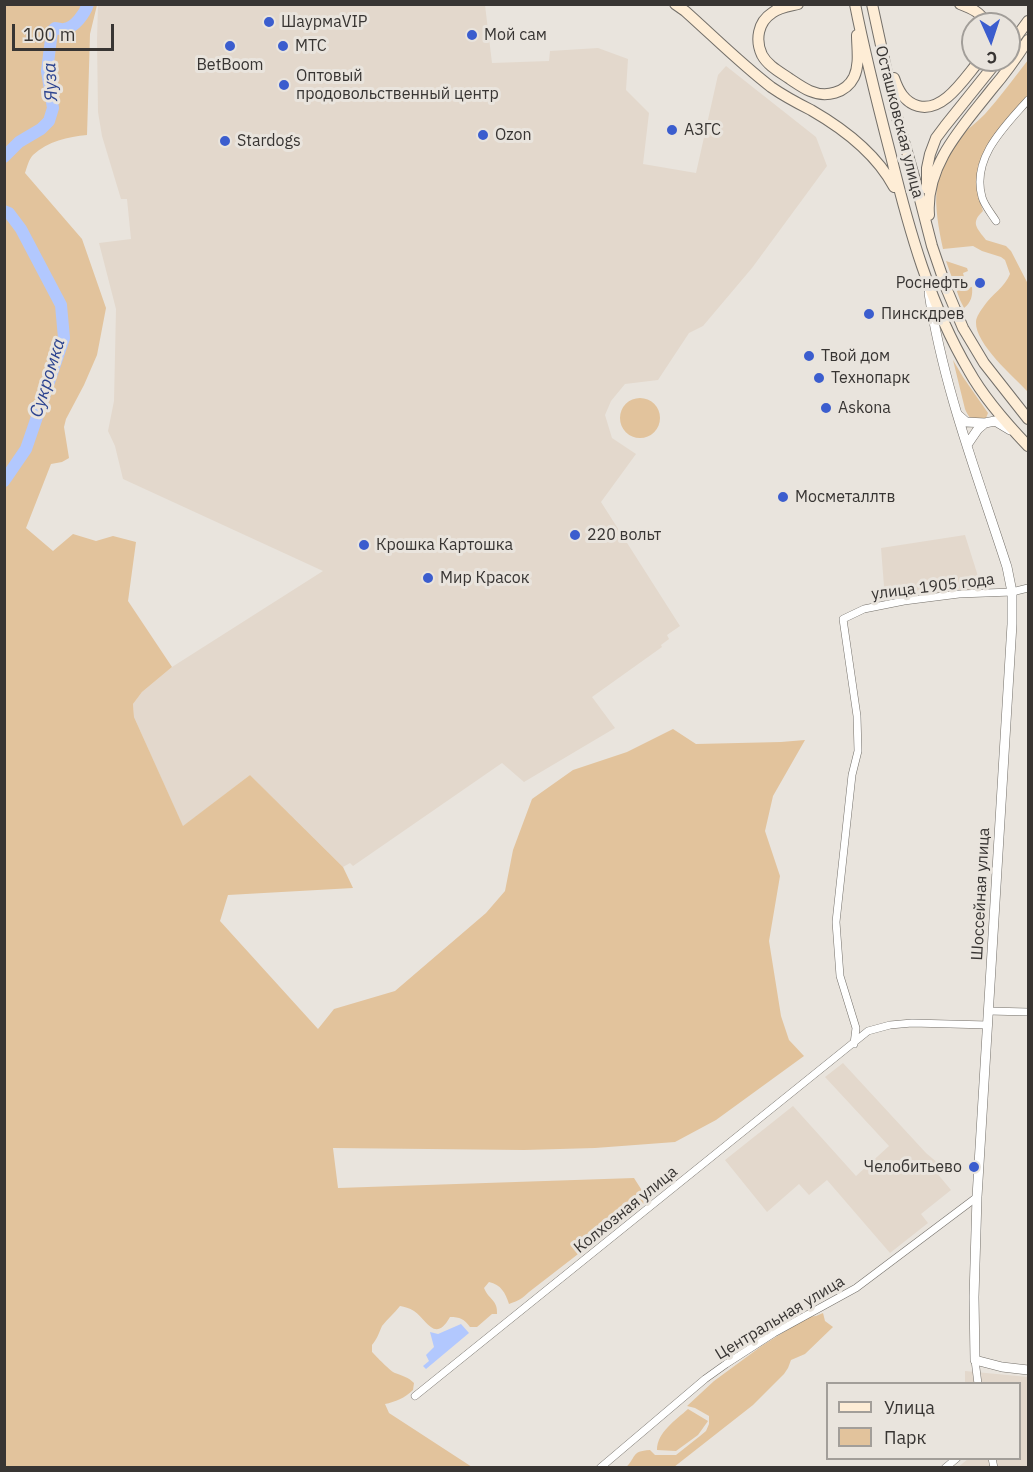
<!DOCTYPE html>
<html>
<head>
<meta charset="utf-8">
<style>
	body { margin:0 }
	#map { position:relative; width:1033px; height:1472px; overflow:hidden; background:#e9e4dd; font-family:"IBM Plex Sans",sans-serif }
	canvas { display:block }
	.frame { position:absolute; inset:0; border:6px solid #383533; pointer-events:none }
	.legend { position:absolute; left:826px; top:1382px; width:195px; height:78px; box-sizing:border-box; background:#e9e4dd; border:2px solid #a29e99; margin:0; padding:8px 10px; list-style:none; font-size:18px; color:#383533 }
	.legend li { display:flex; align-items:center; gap:12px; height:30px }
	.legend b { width:30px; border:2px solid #a29e99 }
	.north { position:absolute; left:961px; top:12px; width:60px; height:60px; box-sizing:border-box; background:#e9e4dd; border:2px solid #a29e99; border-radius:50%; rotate:177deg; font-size:16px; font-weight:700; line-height:24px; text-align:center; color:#383533 }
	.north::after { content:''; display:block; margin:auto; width:21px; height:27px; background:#3b5dce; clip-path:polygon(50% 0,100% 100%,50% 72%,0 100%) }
	.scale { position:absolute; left:12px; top:24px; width:102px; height:27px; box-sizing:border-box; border:3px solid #383533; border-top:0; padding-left:8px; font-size:18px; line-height:21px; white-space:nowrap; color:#383533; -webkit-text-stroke:4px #e9e4dd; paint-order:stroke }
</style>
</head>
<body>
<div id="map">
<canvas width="1033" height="1472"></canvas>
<div class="frame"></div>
<ul class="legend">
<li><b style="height:8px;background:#feedd6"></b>Улица</li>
<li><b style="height:16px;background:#e2c39c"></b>Парк</li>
</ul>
<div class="north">С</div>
<div class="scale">100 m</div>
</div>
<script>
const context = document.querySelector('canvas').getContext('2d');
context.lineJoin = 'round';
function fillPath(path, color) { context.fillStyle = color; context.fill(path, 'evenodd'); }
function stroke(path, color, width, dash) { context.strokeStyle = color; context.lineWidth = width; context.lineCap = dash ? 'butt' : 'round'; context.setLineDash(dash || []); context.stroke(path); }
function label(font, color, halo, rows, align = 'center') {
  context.font = font + ' "IBM Plex Sans",sans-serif'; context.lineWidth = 6; context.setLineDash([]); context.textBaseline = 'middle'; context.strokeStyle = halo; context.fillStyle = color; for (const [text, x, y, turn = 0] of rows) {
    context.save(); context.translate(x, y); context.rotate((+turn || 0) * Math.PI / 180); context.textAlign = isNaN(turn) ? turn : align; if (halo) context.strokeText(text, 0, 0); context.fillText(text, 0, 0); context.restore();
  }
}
const built = new Path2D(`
	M350,4L356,6L485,5L492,63L549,61L550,51L598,48L628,59L626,90L649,113L643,164L696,173L718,75L726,66L816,137L827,166L752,268L703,326L689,333L658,380L625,384L611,401L605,415L612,438L636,454L601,502L680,626L667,635L669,639L661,645L662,647L592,697L615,728L524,782L502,763L353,866L350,863L343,867L250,775L183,827L134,717L133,704L142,692L172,667L323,571L123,479L115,446L108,431L114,401L116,309L99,243L131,239L127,199H121L102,136L98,112L97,40L98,5Z
	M965,535L982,589L885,599L881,548Z
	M843,1063L926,1153L939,1164L936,1172L951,1190L921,1214L928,1223L890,1253L827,1180L809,1195L799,1184L767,1212L725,1160L793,1106L856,1176L889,1146L825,1077Z
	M965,1371L1028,1377V1467L957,1468L968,1459L1020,1458V1384L965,1383Z`);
const green = new Path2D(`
	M5,4L97,5L90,34L87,135C68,137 48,141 33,155C29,159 27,167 25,173L82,239L106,308L97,355L84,385L66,419L64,427L69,458L62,462L51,464L26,528L53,551L73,534L96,541L113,536L136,542L128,601L172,667L142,692L133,704L134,717L183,826L250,775L343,867L353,888L228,895L220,921L318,1029L334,1009L395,991L486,913L505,891L513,850L532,799L573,770L627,752L673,729L696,744L781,742L805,740L773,796L765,831L780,876L769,941L781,1016L789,1040L804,1056L716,1120L675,1142L595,1148L524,1150L333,1148L338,1188L634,1178L648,1200L529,1292C523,1298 518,1301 509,1304C505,1292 501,1285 489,1282L484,1288C489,1300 498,1300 497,1314H492L477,1327H470C464,1319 460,1317 450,1317C435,1344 426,1319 414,1311C409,1308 405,1307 400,1306C395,1313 387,1319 382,1326C379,1333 377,1339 372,1345V1352C376,1356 390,1371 395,1373C403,1376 408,1377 414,1383L413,1390C405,1398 395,1402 385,1404L389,1413L472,1467H5Z
	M1028,60V97C1010,115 983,143 978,169C975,183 979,198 983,211C970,223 977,228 986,240L1006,246L1011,251L1028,284V392C1014,377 975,344 976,322C976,317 981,310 984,306C992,294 1005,287 1010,274L1005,260L1001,257L982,251L973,246L943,249C934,206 929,171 961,136C969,128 977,122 985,114C1000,97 1014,78 1028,60Z
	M946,261L967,268L968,271L963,273L967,288L972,287C973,295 971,303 964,308L960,300Z
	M953,360L963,377L988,413L986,418C974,422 970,421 965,409Z
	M620 418a20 20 0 1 1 40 0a20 20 0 1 1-40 0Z
	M823,1313L825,1321L833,1327L805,1354L791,1360L788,1368L784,1374L753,1405L674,1467L625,1468C637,1458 630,1451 650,1450L655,1455H676L700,1436L706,1431L709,1424V1416L695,1408L687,1406L714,1381L763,1345L808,1317L816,1316Z
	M688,1409L708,1421L698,1435L676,1451L657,1450C657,1432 676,1420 688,1409Z`);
const water = new Path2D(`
	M461,1324L469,1333L426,1369L423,1366L429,1361L426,1355L434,1347L430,1332L438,1334Z`);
const river = new Path2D(`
	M4,157L19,142L41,129L49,121L53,108L47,71L52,31L55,28C58,28 61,30 64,29C75,28 85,13 88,4
	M4,211L9,213L21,229L61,305L64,338L26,449L4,481`);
const minor = new Path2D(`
	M996,221C991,213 984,205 982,197C971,158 1005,126 1028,100
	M989,1011L1028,1012
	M854,1044L856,1028L840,976L836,922L852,775L858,751L857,716L843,619L864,609L904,601L959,594L1012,592L1028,588
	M975,1360L978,1384
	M415,1396L868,1031L890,1025L912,1023L988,1025
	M992,1458L994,1468
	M600,1468L705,1379L726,1364L774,1333L856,1288L977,1197
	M945,1468L957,1458`);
const tertiary = new Path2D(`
	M929,293C943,387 978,477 1007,567L1012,592V624L977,1197L974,1297L975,1360L1002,1367L1028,1370
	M958,415L966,422L985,423L995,421L1010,430
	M967,445L978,429L985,423`);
const secondary = new Path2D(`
	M675,4L685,11C713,36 741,64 771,87C784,96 797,103 811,110C844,129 876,153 894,187
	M798,4C789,6 779,7 772,13C758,22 755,40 762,55C768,66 780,72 790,79C796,83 803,88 810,91C826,98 846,93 854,77C860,64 857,48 857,35
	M855,4C865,55 878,106 891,156C909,230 930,305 969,371C984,398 1007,424 1028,446
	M872,4L895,110L915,180L932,246L947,290L963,328L984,363L1028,419
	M960,4C973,9 980,12 987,24
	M1009,47L1028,21
	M894,78C898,90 904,102 918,106C944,113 965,77 980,60
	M927,189V168L930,154L936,138L945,126L998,60
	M929,215C925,165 963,126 992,89C1005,74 1017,57 1028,40`);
const markers = [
	[269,22,6,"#3b5dce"],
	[472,35,6,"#3b5dce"],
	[230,46,6,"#3b5dce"],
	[283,46,6,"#3b5dce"],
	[284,85,6,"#3b5dce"],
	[672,130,6,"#3b5dce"],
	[483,135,6,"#3b5dce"],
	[225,141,6,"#3b5dce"],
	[980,283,6,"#3b5dce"],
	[869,314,6,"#3b5dce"],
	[809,356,6,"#3b5dce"],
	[819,378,6,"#3b5dce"],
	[826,408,6,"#3b5dce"],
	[783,497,6,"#3b5dce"],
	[575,535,6,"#3b5dce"],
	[364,545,6,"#3b5dce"],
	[428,578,6,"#3b5dce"],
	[974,1167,6,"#3b5dce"]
];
const poiNames = [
	["ШаурмаVIP",281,22],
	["Мой сам",484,35],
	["МТС",295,46],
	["BetBoom",230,65,"center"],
	["Оптовый",296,76],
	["продовольственный центр",296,94],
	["АЗГС",684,130],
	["Ozon",495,135],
	["Stardogs",237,141],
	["Роснефть",968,283,"right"],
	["Пинскдрев",881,314],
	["Твой дом",821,356],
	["Технопарк",831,378],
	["Askona",838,408],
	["Мосметаллтв",795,497],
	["220 вольт",587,535],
	["Крошка Картошка",376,545],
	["Мир Красок",440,578],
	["Челобитьево",962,1167,"right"]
];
const streetNames = [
	["Осташковская улица",899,122,76],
	["улица 1905 года",933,587,-7],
	["Шоссейная улица",981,894,-87],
	["Колхозная улица",626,1210,-39],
	["Центральная улица",780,1318,-31]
];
const waterNames = [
	["Яуза",51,82,-93],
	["Сукромка",48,378,-73]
];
fillPath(built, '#e3d8cc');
fillPath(green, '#e2c39c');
fillPath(water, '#b2c8fe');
stroke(river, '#b2c8fe', 12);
stroke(minor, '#736f69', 8);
stroke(tertiary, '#736f69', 10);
stroke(secondary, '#736f69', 12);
stroke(minor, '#fff', 7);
stroke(tertiary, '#fff', 9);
stroke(secondary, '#feedd6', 10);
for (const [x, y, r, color] of markers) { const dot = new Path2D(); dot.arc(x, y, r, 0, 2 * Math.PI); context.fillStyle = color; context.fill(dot); stroke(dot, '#e9e4dd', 2); }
label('16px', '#383533', '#e9e4dd', poiNames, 'left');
label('16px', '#383533', '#e9e4dd', streetNames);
label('italic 18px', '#2c4490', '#e9e4dd', waterNames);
</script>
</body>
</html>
